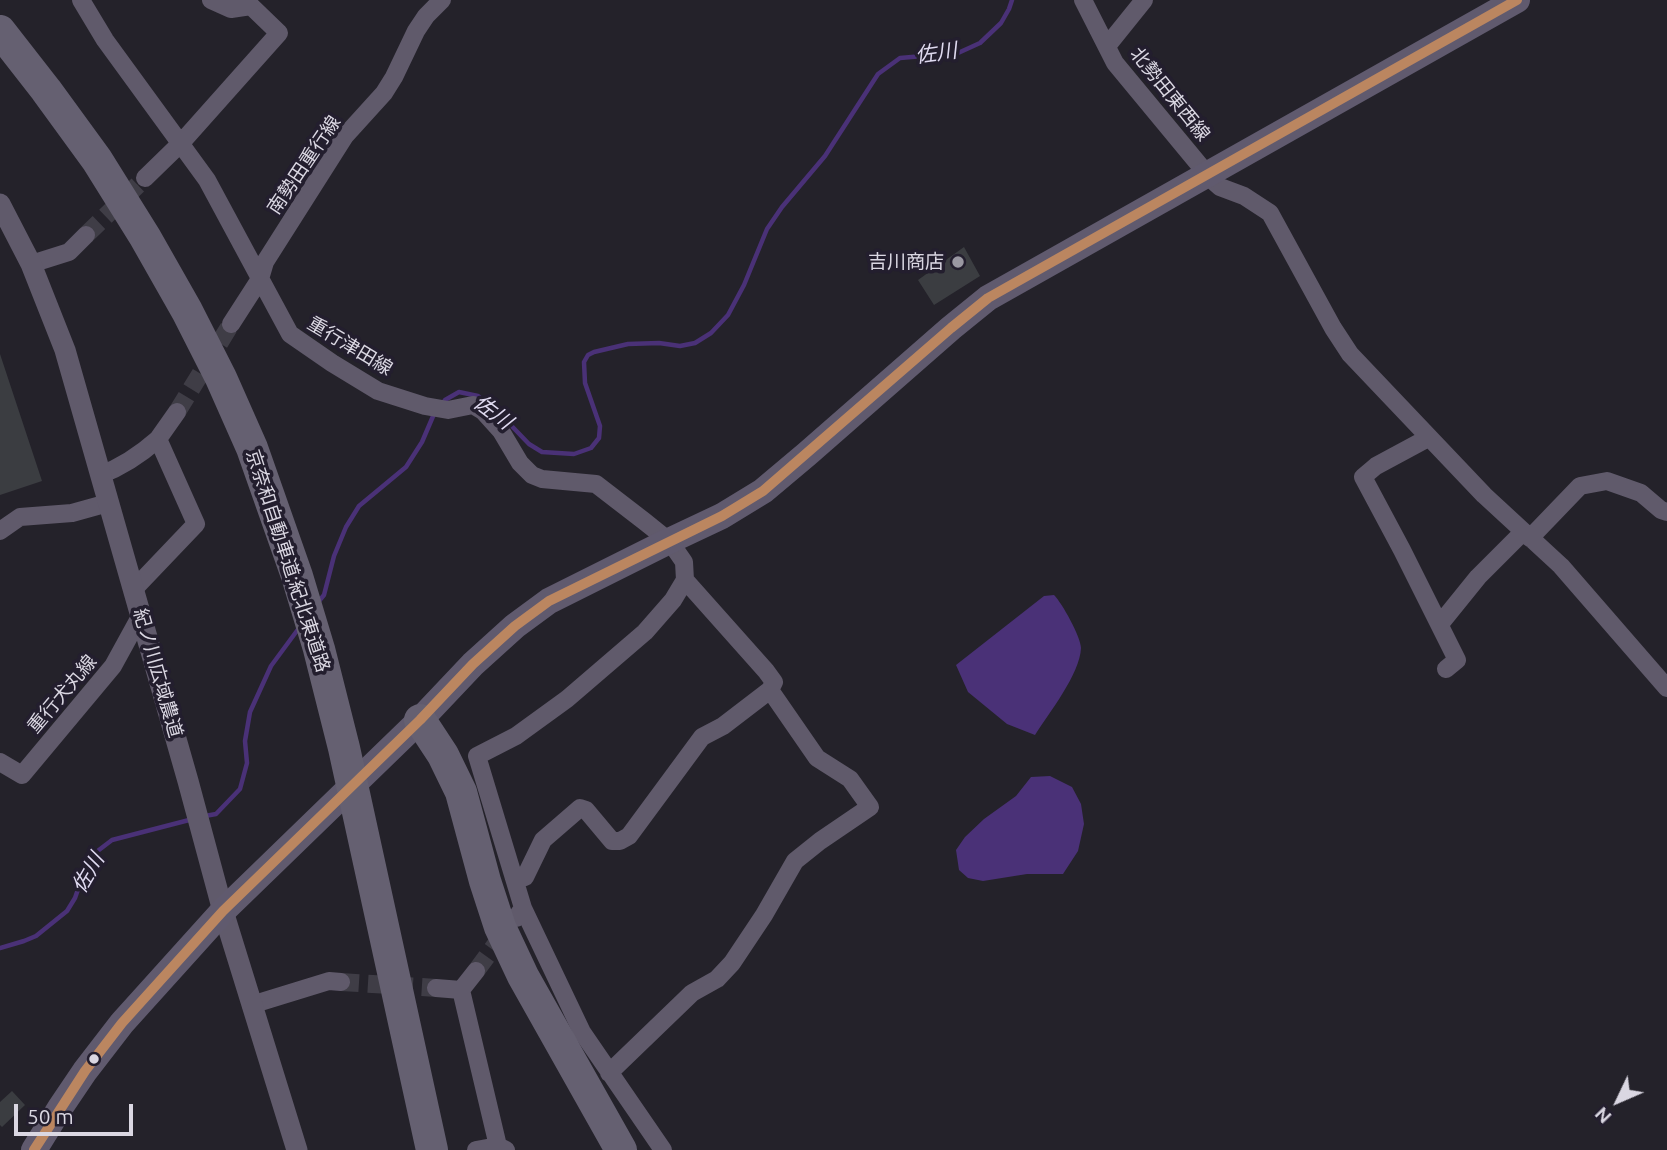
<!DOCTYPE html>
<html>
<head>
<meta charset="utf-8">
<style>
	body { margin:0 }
	#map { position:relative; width:1667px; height:1150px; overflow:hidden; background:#24222a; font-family:Ubuntu,sans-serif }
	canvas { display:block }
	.north { position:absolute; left:1583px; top:1066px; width:70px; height:70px; -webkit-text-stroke:5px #231e2e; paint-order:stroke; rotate:226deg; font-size:19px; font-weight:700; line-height:28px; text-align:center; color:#dad7e2 }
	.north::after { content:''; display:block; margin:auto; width:24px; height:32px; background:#dad7e2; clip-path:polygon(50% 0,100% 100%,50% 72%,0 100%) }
	.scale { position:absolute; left:14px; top:1104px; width:119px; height:32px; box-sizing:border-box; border:4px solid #dad7e2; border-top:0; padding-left:9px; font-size:21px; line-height:24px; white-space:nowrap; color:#dad7e2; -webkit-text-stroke:5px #231e2e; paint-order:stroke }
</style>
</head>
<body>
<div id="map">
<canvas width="1667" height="1150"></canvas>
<div class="north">N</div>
<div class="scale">50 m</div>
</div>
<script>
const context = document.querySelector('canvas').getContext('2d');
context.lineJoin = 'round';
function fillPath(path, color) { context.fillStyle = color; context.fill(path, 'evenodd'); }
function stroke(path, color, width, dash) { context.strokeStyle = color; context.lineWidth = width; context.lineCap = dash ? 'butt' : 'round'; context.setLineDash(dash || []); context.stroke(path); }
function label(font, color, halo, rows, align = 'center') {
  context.font = font + ' Ubuntu,"Noto Sans JP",sans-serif'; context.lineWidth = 7; context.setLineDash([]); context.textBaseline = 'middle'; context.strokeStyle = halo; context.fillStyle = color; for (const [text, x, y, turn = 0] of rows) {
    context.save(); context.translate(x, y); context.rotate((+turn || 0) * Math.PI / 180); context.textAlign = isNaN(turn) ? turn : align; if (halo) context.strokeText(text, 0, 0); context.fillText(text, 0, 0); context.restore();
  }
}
const water = new Path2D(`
	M1054,595C1062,603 1081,637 1081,648C1080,674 1049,713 1035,735L1007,724L968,692L956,665L1044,596Z
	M1050,776L1072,787L1081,804L1084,824L1078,851L1063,874H1027L983,881L968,878L959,870L956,850L965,837L984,819L1016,796L1031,777Z`);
const stream = new Path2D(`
	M442,404L445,400L459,392L478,396L503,417L529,444L542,452L574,454L591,448L599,438L600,426L585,383L584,362L588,355L594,352L628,344L659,343L680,346L695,343L711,333L728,315L744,285L767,229L782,207L825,156L878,74L900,58L958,53L980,43L1001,23L1009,9L1012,0
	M319,601L324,595L334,556L346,527L359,506L406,467L422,442L434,414
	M205,816L216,814L240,789L247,763L245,741L250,712L271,666L299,628
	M0,948L24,941L36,936L67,911L75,898L84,872L95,853L112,840L193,819`);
const building = new Path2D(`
	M964,247L980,276L934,305L918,280Z
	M0,354L42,481L0,495Z
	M12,1091L25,1105L2,1127L0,1125V1102Z`);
const minorTunnel = new Path2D(`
	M86,235L145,178
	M177,412L231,324
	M476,971L507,929
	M341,982L436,988`);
const minor = new Path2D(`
	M81,0L105,40L207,180L290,334L332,363L378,391L425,406L448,410L473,405L483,411L501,431L520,463L532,475L542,479L596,484L644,521L669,541L675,549L684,562L685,580L766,671L774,682L770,690L723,726L702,737L629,836L620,841H612L586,810L580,808L543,840L525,877L515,881
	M1083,0L1115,63L1211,179L1220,187L1244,196L1270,213L1333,328L1350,354L1484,495L1561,566L1667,688
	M1107,46L1144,0
	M145,178L181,143L279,33L251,6L231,9L211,0
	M31,264L69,252L86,235
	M231,324L260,279L265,262L345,136L384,93L394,77L416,31L426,16L442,0
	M1428,438L1376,466L1363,477L1402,550L1457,660L1446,669
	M100,475C122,467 141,454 158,439
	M0,531L20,517L72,513L108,503
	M1530,538L1580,486L1607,481L1641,493L1661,510L1667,512
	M134,589L196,524L158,439L177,412
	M1440,624L1478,577L1523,532
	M0,762L22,775L113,666L141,615
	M523,908L582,1032L663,1150
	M516,918L523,908L477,756L516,736L567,699L645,632L673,600L685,580
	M436,988L461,990L476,971
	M461,990L498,1146
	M251,1005L329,981L341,982
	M609,1073L692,993L717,979L732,963L764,915L795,861L820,841L870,807L850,779L817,758L770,690
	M476,1150L498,1146L506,1150`);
const tertiary = new Path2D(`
	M0,204L31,264L65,350L188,781L223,911L297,1150`);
const primary = new Path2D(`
	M34,1150L60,1108L85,1071L122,1023L223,911L420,720L473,664L515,626L549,601L669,541L722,516L763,491L807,454L951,328L988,298L1517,0`);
const motorway = new Path2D(`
	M0,31L46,90L97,160L145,237L187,311L221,378L252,448L297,576L319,649L344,748L432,1150
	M420,720L443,755L461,792L485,881L500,927L523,976L621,1150`);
const bus1 = new Path2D(`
	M34,1150L85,1071L122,1023L223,911L420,720L473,664L515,626L549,601L722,516L763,491L951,328L988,298L1517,0`);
const markers = [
	[958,262,7,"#9a98a2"],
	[94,1059,6,"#dad7e2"]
];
const streetNames = [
	["北勢田東西線",1170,94,51],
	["南勢田重行線",304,165,-56],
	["重行津田線",350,346,31],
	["京奈和自動車道;紀北東道路",288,561,72],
	["紀ノ川広域農道",158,673,74],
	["重行犬丸線",62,694,-50]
];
const poiNames = [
	["吉川商店",944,262]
];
const waterNames = [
	["佐川",936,53,-8],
	["佐川",493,412,37],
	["佐川",88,873,-60]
];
fillPath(water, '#4a3177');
stroke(stream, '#4a3177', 4.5);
fillPath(building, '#3b3d41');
stroke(minorTunnel, '#3f3d46', 18, [18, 9]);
stroke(minor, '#605a6b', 18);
stroke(tertiary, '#605a6b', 21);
stroke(primary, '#605a6e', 26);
stroke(motorway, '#656071', 32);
stroke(bus1, '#bb8660', 10);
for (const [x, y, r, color] of markers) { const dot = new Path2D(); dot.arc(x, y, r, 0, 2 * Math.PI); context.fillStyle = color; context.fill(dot); stroke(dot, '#231e2e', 2.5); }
label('19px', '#dad7e2', '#231e2e', streetNames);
label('19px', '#dad7e2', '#231e2e', poiNames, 'right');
label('italic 21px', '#dfdaf0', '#231e2e', waterNames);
</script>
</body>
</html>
